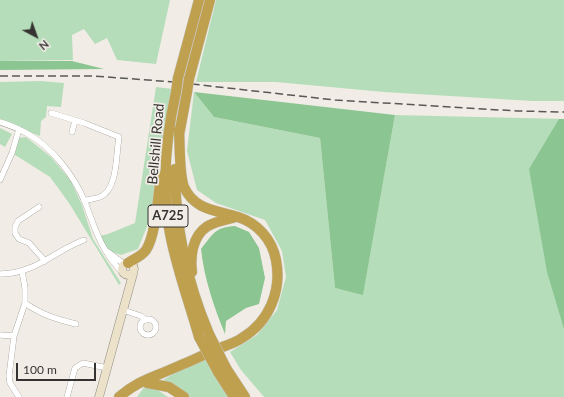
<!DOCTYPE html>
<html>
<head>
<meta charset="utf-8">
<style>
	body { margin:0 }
	#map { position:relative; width:564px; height:397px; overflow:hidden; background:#f1ede6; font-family:Lato,sans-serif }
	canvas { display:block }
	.north { position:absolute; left:16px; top:16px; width:40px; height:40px; -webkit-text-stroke:3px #f1ede6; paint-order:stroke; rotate:139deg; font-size:11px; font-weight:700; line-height:16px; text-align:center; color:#353331 }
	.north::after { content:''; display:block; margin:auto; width:14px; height:18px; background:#353331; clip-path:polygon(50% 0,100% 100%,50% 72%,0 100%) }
	.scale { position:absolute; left:16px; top:363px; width:80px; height:18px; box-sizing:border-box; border:2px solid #353331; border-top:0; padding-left:5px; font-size:12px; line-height:14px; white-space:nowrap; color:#353331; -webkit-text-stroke:3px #f1ede6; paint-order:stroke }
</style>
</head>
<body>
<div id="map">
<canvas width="564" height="397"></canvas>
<div class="north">N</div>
<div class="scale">100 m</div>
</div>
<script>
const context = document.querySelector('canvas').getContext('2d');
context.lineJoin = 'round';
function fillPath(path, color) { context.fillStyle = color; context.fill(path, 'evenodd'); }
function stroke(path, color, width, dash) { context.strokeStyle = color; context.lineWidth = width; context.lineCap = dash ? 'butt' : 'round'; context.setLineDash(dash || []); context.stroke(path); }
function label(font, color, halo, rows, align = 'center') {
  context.font = font + ' Lato,sans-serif'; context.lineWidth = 3.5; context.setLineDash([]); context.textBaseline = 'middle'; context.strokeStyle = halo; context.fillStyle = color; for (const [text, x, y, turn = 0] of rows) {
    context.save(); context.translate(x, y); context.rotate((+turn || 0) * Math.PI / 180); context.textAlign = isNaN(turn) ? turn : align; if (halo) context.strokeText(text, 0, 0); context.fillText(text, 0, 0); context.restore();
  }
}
const green = new Path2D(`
	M0,0H170L156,64L117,60L107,38L95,44L84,29L72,35L73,60L0,61Z
	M216,0H564V101H532L384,92L276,82H196Z
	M41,81L64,83L61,107L47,106L46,117L41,121L40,136L0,121V82Z
	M156,87L173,89L152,214L138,249L121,255L107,250L99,236L108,234L135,223Z
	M194,92L214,117L320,138L335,288L363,294L395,115L564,119V397H264L241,370L230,352L257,335L277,310L286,277L282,251L265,220L216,203L197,190L187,151Z
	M0,128L12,134L5,147L0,144Z
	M26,137L51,157L71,181L82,205L93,239L121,283L119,285L69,203L50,177L12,153L18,138Z
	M205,354L233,397H182L157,384Z
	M147,383L168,397H137Z`);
const forest = new Path2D(`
	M72,61L104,69L0,70V61Z
	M194,92L395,115L363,295L335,288L320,138L214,117Z
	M559,119H564V329L547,272L529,169Z
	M235,226L249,232L259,248L265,278L259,304L246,308L226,321L225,334C214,307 204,278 201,249C213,234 215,227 235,226Z`);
const street = new Path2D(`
	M51,113L84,123L119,137C116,153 118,190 100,197C95,199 89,199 84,201
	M0,122C10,125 19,129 28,134C53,148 74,176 85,202C95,229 101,250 122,272
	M72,132L75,121
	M0,180L12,153L19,129
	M39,207L18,221L15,227V233L19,239L29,243L45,261
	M108,252L124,264
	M0,274C35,274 54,251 84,240
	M25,303C42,315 56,319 76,324
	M123,310L141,316L146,320
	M140 327a8 8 0 1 1 16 0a8 8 0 1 1-16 0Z
	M0,335L14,336
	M19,397L10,383L9,376L14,336L25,303V288L22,271
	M67,397L75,368L83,363L107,368`);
const secondary = new Path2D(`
	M122 269a6 6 0 1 1 12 0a6 6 0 1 1-12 0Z
	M99,397L133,274`);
const highway = new Path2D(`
	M178,78L199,0
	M189,79L210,0
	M176,92C166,136 162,183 169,228C175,265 189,301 199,337
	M179,135L187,92
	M175,169C175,227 186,280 209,334
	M128,263C134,259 142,256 146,250C156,235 158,195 161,176
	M192,272C191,264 191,256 193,248C199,224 215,222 236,217
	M226,368L245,397
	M218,372L234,397
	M147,383L169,387L184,397
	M119,397C135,383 148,379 167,371C184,364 200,357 217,349C225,346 235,343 242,338C269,322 282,291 276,260C272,239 257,223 238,217C217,210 195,211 184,187C179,174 180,145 179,130`);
const rail = new Path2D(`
	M0,76H94L174,82L335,100L517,111L564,112`);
const highwayBridge = new Path2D(`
	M176,92L178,78
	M187,92L189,79
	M209,334L226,368
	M199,337L218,372`);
const shields = [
	[168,216,40]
];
const shieldNames = [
	["A725",168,216]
];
const streetNames = [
	["Bellshill Road",156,144,-85]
];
fillPath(green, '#b6ddba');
fillPath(forest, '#8bc592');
stroke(street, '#8f8c85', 6);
stroke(secondary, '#8f8c85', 9);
stroke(highway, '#cacac9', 11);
stroke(street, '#fff', 5.5);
stroke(secondary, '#ece2ca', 8);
stroke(highway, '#bfa04f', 10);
stroke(rail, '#5a5855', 1.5, [8, 4]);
stroke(highwayBridge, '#cacac9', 11, []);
stroke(highwayBridge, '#bfa04f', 10);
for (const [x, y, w] of shields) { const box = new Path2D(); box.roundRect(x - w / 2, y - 11, w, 22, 3); context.fillStyle = '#f1ede6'; context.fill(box); stroke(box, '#353331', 1); }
label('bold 13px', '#353331', null, shieldNames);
label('14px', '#353331', '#f1ede6', streetNames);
</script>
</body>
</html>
